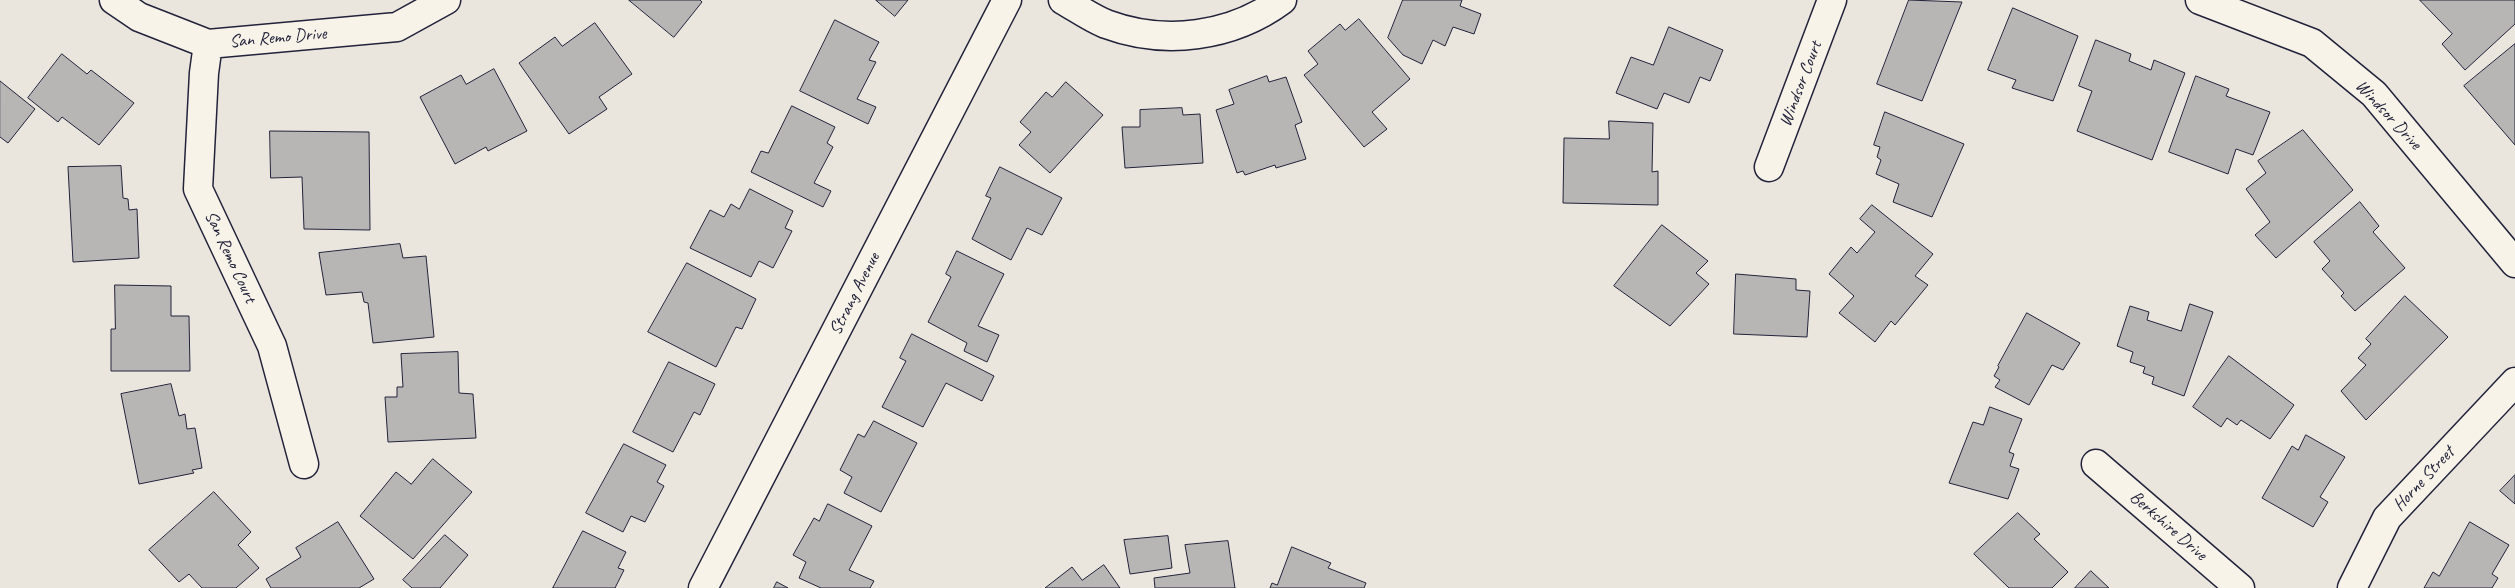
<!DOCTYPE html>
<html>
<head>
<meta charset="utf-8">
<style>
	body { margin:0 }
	canvas { display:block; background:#eae6de }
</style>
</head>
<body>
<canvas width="2515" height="588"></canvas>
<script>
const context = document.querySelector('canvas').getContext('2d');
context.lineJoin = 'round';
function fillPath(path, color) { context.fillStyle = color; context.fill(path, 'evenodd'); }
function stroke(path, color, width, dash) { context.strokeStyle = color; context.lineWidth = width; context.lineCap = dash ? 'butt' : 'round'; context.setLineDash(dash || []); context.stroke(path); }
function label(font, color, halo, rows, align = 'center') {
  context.font = font + ' Caveat,sans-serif'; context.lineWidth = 5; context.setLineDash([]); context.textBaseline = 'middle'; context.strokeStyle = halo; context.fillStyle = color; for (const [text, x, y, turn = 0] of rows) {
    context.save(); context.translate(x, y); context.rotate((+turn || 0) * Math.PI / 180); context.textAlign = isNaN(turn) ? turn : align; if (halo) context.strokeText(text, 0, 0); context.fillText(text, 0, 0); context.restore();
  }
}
const building = new Path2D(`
	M629,0H700L702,2L674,37Z
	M876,0H908L895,16Z
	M1403,0H1462L1460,6L1481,14L1474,34L1453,27L1445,46L1433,40L1422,64L1403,55L1388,38Z
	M1909,0L1962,2L1922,101L1877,84Z
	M2420,0H2515V24L2465,70L2442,44L2452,34Z
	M2013,8L2078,36L2053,101L2012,88L2016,80L1988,70Z
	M1359,19L1410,79L1372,112L1387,129L1364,147L1304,75L1318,64L1308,51L1340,24L1345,30Z
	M835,20L879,42L869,60L876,62L857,99L876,107L868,124L800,91Z
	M595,23L632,74L599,97L607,109L569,134L519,63L555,37L562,46Z
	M1669,27L1723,50L1710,81L1700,77L1689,103L1664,93L1657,109L1616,93L1631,57L1653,65Z
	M2096,40L2131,54L2129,61L2151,70L2154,60L2185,73L2152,160L2077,131L2092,91L2079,86Z
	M2515,44V145L2464,86Z
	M62,54L87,74L91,70L134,103L99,145L62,117L58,122L28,98Z
	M494,69L527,131L488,151L486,147L455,164L420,97L461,75L466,84Z
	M1267,76L1269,82L1286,77L1302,122L1295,125L1306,159L1276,168L1275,165L1245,175L1243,171L1237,173L1216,110L1234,104L1229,90Z
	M2196,76L2229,89L2226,96L2270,112L2253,155L2236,149L2228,174L2169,152Z
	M0,81L35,109L8,143L0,137Z
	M1066,82L1103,115L1050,173L1019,145L1031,132L1020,122L1046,92L1052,97Z
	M792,106L835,127L827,143L833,147L814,183L831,191L823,207L751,172L761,151L768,153Z
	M1182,108L1183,115L1200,114L1203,163L1125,168L1122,127H1140V110Z
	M1885,112L1964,144L1932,217L1893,202L1899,184L1876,174L1881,160L1877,157L1880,147L1874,145Z
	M1609,121L1653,123L1652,172L1658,171V205L1563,203L1564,138L1609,139Z
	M2303,130L2353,190L2276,258L2255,235L2270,222L2246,189L2266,173L2258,161Z
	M270,131L369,132L370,230L304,229L302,177L271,178Z
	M121,166L123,198L128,199L129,210L137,209L139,258L73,262L68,167Z
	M1000,167L1062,198L1042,235L1027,228L1011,260L972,239L991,198L986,196Z
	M750,189L793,211L785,228L792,231L773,268L759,261L751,277L690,248L710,210L724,217L731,204L739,209Z
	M2360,202L2379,226L2373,232L2405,268L2355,311L2341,296L2344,293L2322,269L2330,261L2314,242Z
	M1872,205L1933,254L1915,276L1928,285L1895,325L1891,321L1875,342L1839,313L1854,296L1829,274L1851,247L1857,253L1875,232L1860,219Z
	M1662,225L1708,261L1696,273L1709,284L1670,326L1614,286Z
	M400,244L403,258L426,256L434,337L373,343L368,303L364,302L362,292L326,295L319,253Z
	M957,251L1004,274L978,326L999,335L987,362L964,351L967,343L928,322L951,277L946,274Z
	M687,263L756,299L742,329L736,327L716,367L648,332Z
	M1736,274L1796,279V290L1810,291L1807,337L1734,334Z
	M115,285L171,286V316H189L190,371H111V329H115Z
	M2405,296L2448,337L2366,420L2341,391L2366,365L2358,358L2371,344L2366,339Z
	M2190,304L2213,312L2184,396L2152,384L2154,377L2143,373L2145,367L2130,362L2133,352L2117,346L2130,306L2149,312L2147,320L2181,331Z
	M2027,313L2080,343L2063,370L2052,365L2029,405L1995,387L2000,380L1994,376L1999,367L1998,366Z
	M912,334L994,376L982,401L946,383L923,427L882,407L906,361L900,358Z
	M458,352L459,393L473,394L476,438L388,442L385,397H397V387H403L401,354Z
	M2229,356L2294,405L2270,439L2241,420L2237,425L2227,418L2221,427L2193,407Z
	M669,362L715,384L700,415L694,412L673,452L633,432Z
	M171,384L179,416L185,414L187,429L195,428L202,468L192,470L194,473L139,484L121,394Z
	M1990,407L2022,419L2009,452L2014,454L2010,466L2019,469L2008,499L1949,483L1973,422L1983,425Z
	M874,421L917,443L881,512L844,493L852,477L840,470L858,434L864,437Z
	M2306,435L2345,457L2320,497L2328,502L2313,527L2262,498L2292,446L2298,450Z
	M624,444L666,465L657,482L664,486L645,522L631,516L623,532L586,513Z
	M433,459L472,492L413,559L360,516L396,472L411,484Z
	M2515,475V504L2500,491Z
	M214,492L251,532L238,545L259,568L236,588H202L189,574L179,582L149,550Z
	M828,504L872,526L849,570L874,581L870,588H821L799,578L806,562L793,555L814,518L819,521Z
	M2018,513L2040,534L2034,539L2068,572L2052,588H2009L1974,554Z
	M338,522L374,579L359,588H271L266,579L301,557L296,548Z
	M2470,522L2509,545L2492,574L2498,578L2492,588H2424L2433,572L2439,576Z
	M583,531L626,552L618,568L624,570L615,588H553Z
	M445,535L468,555L440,588H412L403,580Z
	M1168,536L1172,568L1130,574L1124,540Z
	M1228,541L1235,588H1155L1154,578L1190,573L1185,545Z
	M1292,547L1331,563L1328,568L1366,583L1364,588H1270L1272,583L1277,585Z
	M1104,565L1120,588H1045L1072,567L1082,580Z
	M2091,571L2109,588H2075Z
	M777,582L788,588H774Z`);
const minor = new Path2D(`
	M114,0L139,17L208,44L397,27L446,0
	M1063,0C1077,8 1091,18 1106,24C1165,46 1232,37 1282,0
	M2200,0L2312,43L2374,94L2515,263
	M208,44L204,73L198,189L272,346L304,464
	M1769,167L1832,0
	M2096,464L2240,588
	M703,588L1007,0
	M2352,588L2387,518L2515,382`);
const streetNames = [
	["San Remo Drive",278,38,-5],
	["Windsor Court",1801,84,-69],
	["Windsor Drive",2388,115,47],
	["San Remo Court",230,257,65],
	["Strang Avenue",855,294,-63],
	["Horne Street",2424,479,-47],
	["Berkshire Drive",2168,526,41]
];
fillPath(building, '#b8b6b5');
stroke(building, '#22223b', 1);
stroke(minor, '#22223b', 31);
stroke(minor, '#f7f3e8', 28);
label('18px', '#22223b', '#f7f3e8', streetNames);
</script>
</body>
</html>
